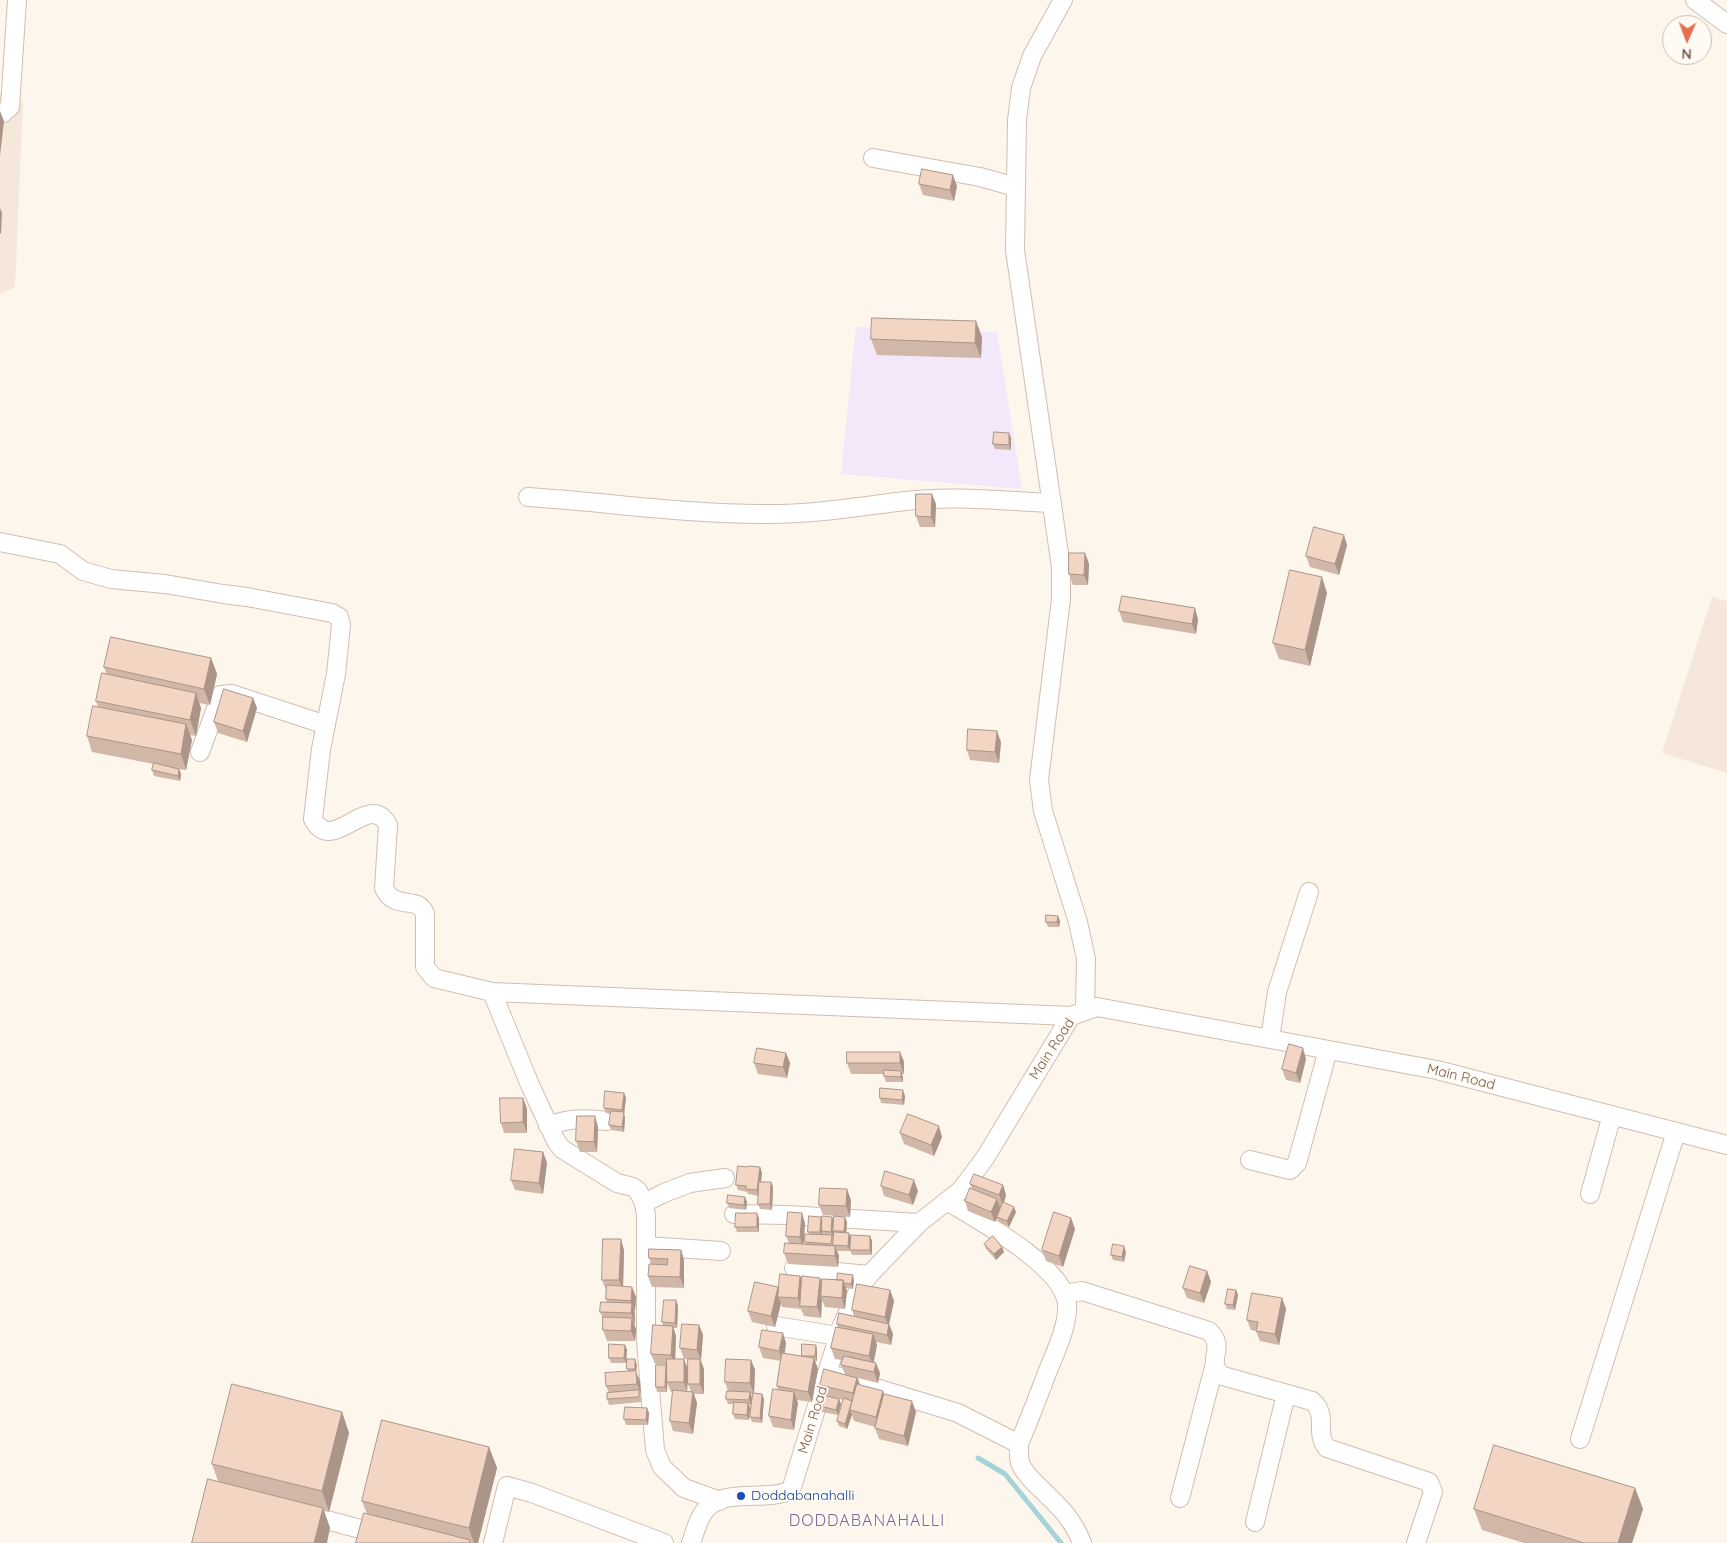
<!DOCTYPE html>
<html>
<head>
<meta charset="utf-8">
<style>
	body { margin:0 }
	#map { position:relative; width:1727px; height:1543px; overflow:hidden; background:#fdf6ec; font-family:Quicksand,sans-serif }
	canvas { display:block }
	.north { position:absolute; left:1662px; top:15px; width:50px; height:50px; box-sizing:border-box; background:#fffaf3; border:1px solid #cabbb1; border-radius:50%; rotate:182deg; font-size:14px; font-weight:700; line-height:20px; text-align:center; color:#7a5c4d }
	.north::after { content:''; display:block; margin:auto; width:18px; height:22px; background:#e76f51; clip-path:polygon(50% 0,100% 100%,50% 72%,0 100%) }
</style>
</head>
<body>
<div id="map">
<canvas width="1727" height="1543"></canvas>
<div class="north">N</div>
</div>
<script>
const context = document.querySelector('canvas').getContext('2d');
context.lineJoin = 'round';
function fillPath(path, color) { context.fillStyle = color; context.fill(path, 'evenodd'); }
function stroke(path, color, width, dash) { context.strokeStyle = color; context.lineWidth = width; context.lineCap = dash ? 'butt' : 'round'; context.setLineDash(dash || []); context.stroke(path); }
function label(font, color, halo, rows, align = 'center') {
  context.font = font + ' Quicksand,sans-serif'; context.lineWidth = 4; context.setLineDash([]); context.textBaseline = 'middle'; context.strokeStyle = halo; context.fillStyle = color; for (const [text, x, y, turn = 0] of rows) {
    context.save(); context.translate(x, y); context.rotate((+turn || 0) * Math.PI / 180); context.textAlign = isNaN(turn) ? turn : align; if (halo) context.strokeText(text, 0, 0); context.fillText(text, 0, 0); context.restore();
  }
}
const residential = new Path2D(`
	M0,93L23,103L15,287L0,294Z
	M1712,597L1727,601V773L1662,753Z`);
const education = new Path2D(`
	M856,327L997,332L1022,489L841,474Z`);
const stream = new Path2D(`
	M978,1458L1005,1474L1061,1543`);
const minor = new Path2D(`
	M1063,0L1032,56L1021,88L1017,120L1015,250L1061,567V599L1039,780L1043,811L1078,922L1086,959L1085,1011
	M1695,0L1727,24
	M0,113H3L10,107L17,0
	M873,158L980,177L1016,187
	M528,497C606,502 684,514 762,514C811,515 856,507 905,501C954,495 1003,501 1052,503
	M0,542L60,554L83,571L111,579L165,584L223,594L247,597L332,613L339,617L341,625L336,674L321,749L313,819C333,857 368,789 388,825L384,888C395,912 418,894 425,914V967L434,978L492,992L530,1085L556,1141L562,1149L617,1183L633,1187L638,1191L644,1203L646,1216V1340L655,1450L662,1467L684,1488L720,1501
	M200,752L221,695L232,694L326,725
	M492,992L1071,1016
	M1270,1039L1277,992L1309,892
	M548,1126C569,1118 585,1118 607,1121
	M1250,1160L1290,1170L1297,1163L1328,1050
	M1590,1194L1612,1115
	M947,1201C978,1220 1062,1265 1067,1303C1069,1324 1055,1353 1047,1373C1038,1397 1029,1420 1019,1444C1019,1451 1018,1461 1022,1467C1026,1475 1034,1482 1040,1488C1058,1505 1073,1519 1082,1543
	M644,1203L664,1193L690,1183L725,1178
	M734,1214L787,1215L919,1223
	M646,1246L721,1251
	M794,1268L869,1275
	M1064,1294L1082,1291L1209,1331C1228,1349 1203,1362 1223,1376L1312,1401C1329,1415 1314,1433 1327,1448L1429,1482L1433,1492L1416,1543
	M776,1326L838,1336
	M837,1376L958,1413L1019,1444
	M1580,1439L1676,1132
	M1180,1498L1214,1367
	M304,1514L413,1543
	M1255,1522L1286,1394
	M493,1543L507,1486L532,1493L664,1543
	M691,1543C695,1532 699,1515 708,1507C729,1488 767,1502 791,1490L842,1325L860,1287L869,1275L919,1223L961,1190L985,1158L1071,1016L1097,1007L1437,1070L1727,1145`);
const wall = new Path2D(`
	M919,184L957,186L954,201L923,195Z
	M982,337L981,358L877,355L871,339Z
	M1011,438V450L995,449L993,444Z
	M936,504L935,527H920L916,516Z
	M1347,545L1339,575L1310,567L1306,556Z
	M1085,553L1089,564L1088,585H1073L1069,574Z
	M1327,593L1310,666L1279,659L1273,643Z
	M1119,611L1198,619L1196,634L1123,622Z
	M211,658L217,674L210,705L199,703L201,708L196,736L190,735L192,740L186,770L179,769L181,774L180,781L154,776L152,770L154,764L92,752L87,736L98,707L96,701L107,675L104,667Z
	M253,698L257,708L247,742L218,733L214,722Z
	M1001,742L999,763L970,760L967,750Z
	M1058,916L1060,921L1059,927H1048L1046,922Z
	M900,1052L904,1062V1074H902L903,1077V1082H886L884,1076V1074H851L847,1063Z
	M786,1053L790,1063L787,1078L758,1074L754,1063Z
	M1306,1059L1300,1083L1286,1080L1282,1069Z
	M624,1093L626,1098L624,1114L625,1118L624,1132L611,1130L609,1125L611,1114L606,1113L604,1108Z
	M905,1096L904,1105L881,1103L880,1098Z
	M523,1098L527,1109V1133H504L501,1123Z
	M598,1127L597,1152H580L576,1141Z
	M900,1133L942,1137L934,1156L904,1144Z
	M543,1152L547,1163L543,1194L515,1190L511,1180Z
	M748,1167H760L762,1173L761,1182H771L773,1187L772,1210L760,1209L758,1204L759,1196L748,1194L747,1192L738,1190L736,1185Z
	M970,1184L1003,1185L1006,1195L1004,1203L1016,1212L1009,1227L999,1222L997,1218L995,1222L968,1211L965,1201L972,1189Z
	M881,1186L918,1191L913,1205L884,1196Z
	M745,1197L747,1202L746,1210L729,1208L727,1203Z
	M851,1200L850,1217L823,1215L819,1205Z
	M832,1217L834,1222H847L846,1233L851,1237L870,1236L872,1241V1255H852L850,1250L851,1245L850,1251H837L839,1256L838,1267L788,1264L784,1253L789,1243L786,1236L805,1223L804,1244H805V1242L809,1234L808,1232L822,1221Z
	M759,1218V1232H737L735,1227Z
	M1071,1218L1075,1229L1063,1267L1046,1261L1042,1250Z
	M984,1244L1002,1247L1004,1252L996,1260L986,1249Z
	M624,1250L623,1286L636,1297L635,1311H634L635,1314V1324H634L636,1329L635,1341H607L603,1330V1319L600,1312L607,1302L606,1299L607,1290H606L602,1280Z
	M681,1250L684,1260V1288L652,1287L648,1276L651,1264L649,1258Z
	M1126,1252L1124,1262L1113,1260L1111,1255Z
	M1207,1271L1211,1282L1204,1303L1187,1298L1183,1288Z
	M837,1280H854L853,1289L846,1288L847,1291L845,1309L825,1307L822,1300L821,1318L804,1316L801,1309L782,1307L781,1303L775,1327L752,1322L748,1311L779,1290L802,1281L822,1284Z
	M890,1290L894,1301L889,1324L893,1334L891,1345L876,1342L877,1345L873,1362L880,1373L878,1383L858,1378L860,1385L884,1394L916,1412L908,1446L879,1439L875,1428L876,1427L854,1421L852,1415L847,1429L839,1426L837,1421L844,1400L839,1399L841,1404L838,1415L822,1412L820,1406L824,1395L820,1385L845,1374L841,1365L842,1360L835,1359L831,1348L838,1327L837,1324L854,1316L852,1310Z
	M1236,1290L1238,1295L1235,1310L1227,1309L1225,1304Z
	M1282,1298L1286,1309L1279,1345L1260,1341L1256,1331L1251,1330L1247,1320Z
	M676,1300L678,1306L677,1328H673L676,1336L675,1359H684L688,1370V1359H684L680,1348L699,1325L703,1335L701,1360L704,1369V1394H694L697,1403L693,1434L673,1431L670,1421L673,1392H671L667,1382V1392H657L656,1387L666,1365L667,1369V1365L655,1364L651,1354L663,1325L662,1322ZM688,1378V1384L691,1392H687Z
	M786,1343L785,1354L802,1356L817,1350V1361H815L818,1369L812,1402L797,1400L798,1403L794,1430L773,1427L769,1416L778,1390L777,1386L781,1361L763,1358L759,1347Z
	M625,1345L627,1350L626,1363H611L609,1358Z
	M635,1359L637,1365L636,1372L640,1381L641,1402L609,1405L607,1399L609,1393L606,1386L628,1371L627,1369Z
	M751,1360L755,1370L754,1393L764,1399L762,1423L752,1422L750,1417L752,1394H750L752,1398L751,1405H749L750,1408L749,1420L735,1419L733,1414V1404H728L726,1399L728,1391L725,1382Z
	M647,1408L649,1413L648,1425H626L624,1419Z
	M342,1412L349,1433L329,1512L324,1511L330,1528L218,1481L212,1464Z
	M489,1447L497,1468L478,1543H356L367,1514L362,1501Z
	M1635,1488L1643,1509L1632,1543H1524L1482,1530L1474,1509Z`);
const shadedWall = new Path2D(`
	M0,111L4,121L0,156Z
	M953,175L957,186L954,201L950,190Z
	M0,208L2,213L1,234L0,233Z
	M976,321L982,337L981,358L975,343Z
	M1009,433L1011,438V450L1009,445Z
	M932,494L936,504L935,527L931,517Z
	M1344,535L1347,545L1339,575L1335,564Z
	M1085,553L1089,564L1088,585L1084,575Z
	M1322,577L1327,593L1310,666L1305,650Z
	M1195,608L1198,619L1196,634L1192,624Z
	M211,658L217,674L210,705L204,689Z
	M196,693L201,708L196,736L190,720Z
	M253,698L257,708L247,742L243,731Z
	M186,724L192,740L186,770L181,754Z
	M997,731L1001,742L999,763L995,752Z
	M179,769L181,774L180,781L178,776Z
	M1058,916L1060,921L1059,927L1057,922Z
	M1303,1048L1306,1059L1300,1083L1296,1073Z
	M900,1052L904,1062V1074L900,1063Z
	M786,1053L790,1063L787,1078L783,1067Z
	M901,1071L903,1077V1082L901,1077Z
	M903,1090L905,1096L904,1105L902,1100Z
	M624,1093L626,1098L624,1114L625,1118L624,1132L622,1127L623,1113L622,1110Z
	M523,1098L527,1109V1133L523,1122Z
	M595,1116L598,1127L597,1152L594,1142Z
	M939,1126L942,1137L934,1156L931,1145Z
	M543,1152L547,1163L543,1194L539,1183Z
	M760,1167L762,1173L759,1196L757,1190Z
	M914,1180L918,1191L913,1205L909,1195Z
	M771,1182L773,1187L772,1210L770,1204Z
	M1003,1185L1006,1195L1003,1205L999,1195Z
	M847,1189L851,1200L850,1217L846,1206Z
	M745,1197L747,1202L746,1210L744,1205Z
	M997,1199L1001,1210L995,1222L991,1212Z
	M1014,1207L1016,1212L1009,1227L1007,1221Z
	M757,1213L759,1218V1232L757,1227Z
	M802,1213L805,1223L803,1248L800,1237Z
	M821,1217L822,1222V1237L820,1232Z
	M832,1217L834,1222L833,1237L831,1232Z
	M845,1217L847,1222L846,1237L844,1231Z
	M1071,1218L1075,1229L1063,1267L1059,1256Z
	M849,1233L851,1238L850,1251L848,1246Z
	M870,1236L872,1241V1255L870,1250Z
	M621,1239L624,1250L623,1291L619,1280Z
	M835,1246L839,1256L838,1267L835,1256Z
	M1124,1246L1126,1252L1124,1262L1122,1257Z
	M1002,1247L1004,1252L996,1260L994,1254Z
	M681,1250L684,1260V1288L680,1277Z
	M1207,1271L1211,1282L1204,1303L1200,1293Z
	M853,1275L854,1280L853,1289L851,1284Z
	M800,1276L804,1286L801,1306L798,1298Z
	M820,1278L823,1288L821,1296L822,1300L821,1318L817,1307Z
	M843,1280L847,1291L845,1309L842,1298Z
	M632,1287L636,1297L635,1311L631,1301Z
	M778,1287L782,1297H778L781,1303L775,1327L771,1316Z
	M890,1290L894,1301L889,1324L893,1334L891,1345L887,1335L888,1326L885,1317Z
	M1236,1290L1238,1295L1235,1310L1233,1305Z
	M1282,1298L1286,1309L1279,1345L1275,1334Z
	M676,1300L678,1306L677,1328L675,1323Z
	M632,1303L635,1314V1324L631,1313Z
	M632,1318L636,1329L635,1341L631,1331Z
	M699,1325L703,1335L701,1360L697,1350Z
	M673,1326L676,1336L675,1365L671,1355Z
	M783,1333L786,1343L783,1361L779,1351Z
	M873,1334L877,1345L873,1366L869,1356Z
	M625,1345L627,1350L626,1363L624,1358Z
	M816,1345L817,1350V1361L815,1356Z
	M814,1358L818,1369L812,1402L808,1392Z
	M635,1359L637,1365L636,1372L640,1381L641,1394L637,1384L636,1374L635,1369Z
	M684,1359L688,1370L687,1392L684,1382Z
	M700,1359L704,1369V1394L700,1384Z
	M751,1360L755,1370L754,1394L750,1383Z
	M876,1363L880,1373L878,1383L874,1372Z
	M666,1365L668,1370L667,1392L665,1387Z
	M857,1378L861,1388L857,1404L853,1393Z
	M883,1391L887,1402L880,1428L876,1417Z
	M693,1392L697,1403L693,1434L689,1423Z
	M750,1392L752,1398L751,1405L749,1400Z
	M794,1392L798,1403L794,1430L791,1420Z
	M762,1394L764,1399L762,1423L760,1418Z
	M839,1399L841,1404L838,1415L836,1410Z
	M852,1401L850,1410L852,1415L847,1429L845,1424Z
	M912,1401L916,1412L908,1446L904,1436Z
	M748,1403L750,1408L749,1420L747,1415Z
	M647,1408L649,1413L648,1425L646,1420Z
	M342,1412L349,1433L329,1512L322,1491Z
	M489,1447L497,1468L478,1543H474L469,1528Z
	M1635,1488L1643,1509L1632,1543H1618Z
	M323,1508L330,1528L327,1543H314Z`);
const building = new Path2D(`
	M922,169L953,175L950,190L919,184Z
	M872,318L976,321L975,343L871,339Z
	M994,432L1009,433V445L993,444Z
	M916,494H932L931,517L916,516Z
	M1314,527L1344,535L1335,564L1306,556Z
	M1069,553H1085L1084,575L1069,574Z
	M1290,570L1322,577L1305,650L1273,643Z
	M1122,596L1195,608L1192,624L1119,611Z
	M111,637L211,658L204,689L104,667Z
	M102,673L196,693L190,720L96,701Z
	M224,689L253,698L243,731L214,722Z
	M93,706L186,724L181,754L87,736Z
	M968,729L997,731L995,752L967,750Z
	M154,763L179,769L178,776L152,770Z
	M1046,915L1058,916L1057,922H1046Z
	M1289,1044L1303,1048L1296,1073L1282,1069Z
	M757,1048L786,1053L783,1067L754,1063Z
	M847,1052H900V1063H847Z
	M884,1070L901,1071V1077L884,1076Z
	M880,1088L903,1090L902,1100L880,1098Z
	M605,1091L624,1093L622,1110L604,1108Z
	M500,1098H523V1122L501,1123Z
	M611,1111L624,1112L622,1127L609,1125Z
	M908,1114L939,1126L931,1145L900,1133Z
	M577,1116H595L594,1142L576,1141Z
	M515,1149L543,1152L539,1183L511,1180Z
	M738,1166L748,1167L749,1166L760,1167L757,1190L746,1189V1186L736,1185Z
	M885,1171L914,1180L909,1195L881,1186Z
	M974,1174L1003,1185L999,1195L970,1184Z
	M759,1182H771L770,1204H758Z
	M820,1188L847,1189L846,1206L819,1205Z
	M970,1188L997,1199L991,1212L965,1201Z
	M728,1195L745,1197L744,1205L727,1203Z
	M1003,1202L1014,1207L1007,1221L997,1217Z
	M788,1212L802,1213L800,1237L786,1236Z
	M1054,1212L1071,1218L1059,1256L1042,1250Z
	M736,1213H757V1227H735Z
	M809,1216L821,1217L820,1232H808Z
	M822,1216L832,1217L831,1232L822,1231Z
	M834,1216L845,1217L844,1231H833Z
	M834,1232L849,1233L848,1246L833,1245Z
	M805,1234L832,1235L831,1244L805,1242Z
	M851,1235L870,1236V1250H850Z
	M993,1236L1002,1247L994,1254L984,1244Z
	M603,1239H621L619,1280H602Z
	M785,1243L835,1246V1256L784,1253Z
	M1113,1244L1124,1246L1122,1257L1111,1255Z
	M649,1249L681,1250L680,1277L648,1276L649,1264L667,1265L668,1259L649,1258Z
	M1190,1266L1207,1271L1200,1293L1183,1288Z
	M838,1273L853,1275L851,1284L844,1283L843,1280H837Z
	M780,1274L800,1276L798,1298L778,1297Z
	M802,1276L820,1278L817,1307L800,1306Z
	M822,1279L843,1280L842,1298L821,1296Z
	M755,1282L778,1287L771,1316L748,1311Z
	M857,1284L890,1290L885,1317L852,1310Z
	M607,1285L632,1287L631,1301L606,1299Z
	M1228,1289L1236,1290L1233,1305L1225,1304Z
	M1252,1293L1282,1298L1275,1334L1256,1331L1258,1322L1247,1320Z
	M664,1300H676L675,1323L662,1322Z
	M601,1302L632,1303L631,1313L600,1312Z
	M839,1313L889,1324L887,1335L837,1324Z
	M603,1317L632,1318L631,1331L603,1330Z
	M682,1324L699,1325L697,1350L680,1348Z
	M653,1325L673,1326L671,1355L651,1354Z
	M836,1327L873,1334L869,1356L831,1348Z
	M762,1330L783,1333L779,1351L759,1347Z
	M609,1344L625,1345L624,1358H609Z
	M802,1344L816,1345L815,1356H802Z
	M782,1353L814,1358L808,1392L777,1386Z
	M844,1356L876,1363L874,1372L841,1365Z
	M627,1359H635V1369H627Z
	M667,1359H684V1382H667Z
	M688,1359H700V1384H688Z
	M726,1359L751,1360L750,1383L725,1382Z
	M656,1365H666L665,1387H656Z
	M824,1369L857,1378L853,1393L820,1385Z
	M636,1371L637,1384L606,1386L605,1373Z
	M232,1384L342,1412L322,1491L212,1464Z
	M857,1384L883,1391L876,1417L850,1410Z
	M773,1389L794,1392L791,1420L769,1416Z
	M639,1390V1397L607,1399V1393Z
	M673,1390L693,1392L689,1423L670,1421Z
	M727,1391L750,1392L749,1400L726,1399Z
	M753,1393L762,1394L760,1418L750,1417Z
	M884,1394L912,1401L904,1436L875,1428Z
	M823,1395L839,1399L836,1410L820,1406Z
	M844,1398L852,1401L845,1424L837,1421Z
	M734,1402L748,1403L747,1415L733,1414Z
	M625,1407L647,1408L646,1420L624,1419Z
	M382,1420L489,1447L469,1528L362,1501Z
	M1494,1445L1635,1488L1618,1543H1584L1474,1509Z
	M208,1479L323,1508L314,1543H192Z
	M364,1513L470,1540L469,1543H356Z`);
const markers = [
	[741,1496,5,"#1a4fb4"]
];
const streetNames = [
	["Main Road",1052,1049,-57],
	["Main Road",1461,1077,14],
	["Main Road",813,1420,-73]
];
const transitNames = [
	["Doddabanahalli",751,1496]
];
const quarterNames = [
	["DODDABANAHALLI",867,1521]
];
fillPath(residential, '#f5e8da');
fillPath(education, '#f3e8fa');
stroke(stream, '#a5d3da', 5);
stroke(minor, '#d1beb0', 20);
stroke(minor, '#fff', 18);
fillPath(wall, '#d1b7a8');
fillPath(shadedWall, '#aa9588');
fillPath(building, '#f3d5c3');
stroke(building, '#aa9588', 1);
for (const [x, y, r, color] of markers) { const dot = new Path2D(); dot.arc(x, y, r, 0, 2 * Math.PI); context.fillStyle = color; context.fill(dot); stroke(dot, '#fffaf3', 2); }
label('14px', '#7a5c4d', '#fffaf3', streetNames);
label('14px', '#164399', '#fffaf3', transitNames, 'left');
context.letterSpacing = '1px';
label('16px', '#846695', '#fffaf3', quarterNames);
context.letterSpacing = '0px';
</script>
</body>
</html>
